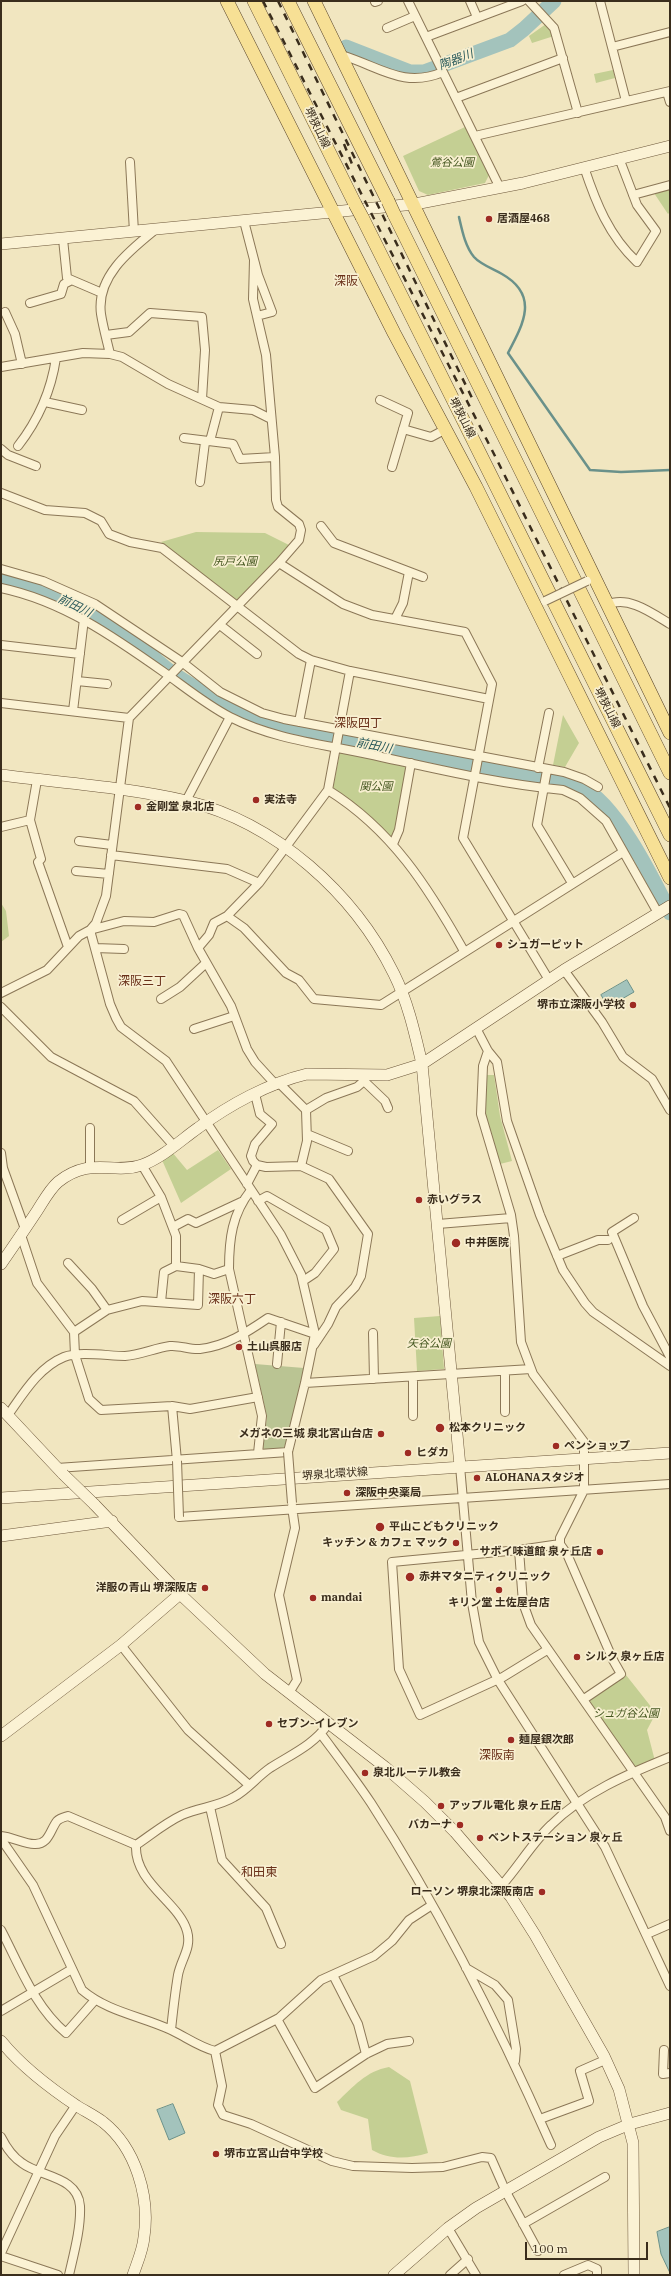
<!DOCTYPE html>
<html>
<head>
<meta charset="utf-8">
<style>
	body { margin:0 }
	#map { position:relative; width:671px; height:2276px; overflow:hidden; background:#f1e6c0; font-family:"IBM Plex Serif",serif }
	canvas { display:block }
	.frame { position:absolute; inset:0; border:2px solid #3a2d1c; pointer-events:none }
	.scale { position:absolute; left:525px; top:2242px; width:123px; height:18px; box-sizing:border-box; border:2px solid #3a2d1c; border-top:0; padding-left:5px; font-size:12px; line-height:14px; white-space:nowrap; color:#3a2d1c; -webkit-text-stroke:3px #f8efd0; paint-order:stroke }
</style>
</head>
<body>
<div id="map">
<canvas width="671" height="2276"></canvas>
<div class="frame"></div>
<div class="scale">100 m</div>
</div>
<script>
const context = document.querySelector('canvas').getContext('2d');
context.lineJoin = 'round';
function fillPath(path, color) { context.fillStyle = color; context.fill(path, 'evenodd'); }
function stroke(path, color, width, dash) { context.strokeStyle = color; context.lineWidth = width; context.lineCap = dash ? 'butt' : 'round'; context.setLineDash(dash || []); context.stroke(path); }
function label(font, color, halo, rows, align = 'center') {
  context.font = font + ' "IBM Plex Serif","Noto Sans JP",serif'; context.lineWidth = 3.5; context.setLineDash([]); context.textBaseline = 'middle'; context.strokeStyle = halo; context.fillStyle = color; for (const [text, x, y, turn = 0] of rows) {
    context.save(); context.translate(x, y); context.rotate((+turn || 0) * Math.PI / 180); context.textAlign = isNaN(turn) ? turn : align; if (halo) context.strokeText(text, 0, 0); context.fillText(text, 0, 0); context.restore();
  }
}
const green = new Path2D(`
	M546,24L554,36L532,43L529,36Z
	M613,70L615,78L596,83L594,74Z
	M465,127L489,175L485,183L428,195L419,191L403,156Z
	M670,188V212L668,214L654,193Z
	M196,532L265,533L289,545L242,598L237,601L161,542Z
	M563,715L579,743L565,767L553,765Z
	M340,752L408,766L396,829L391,837L350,800L333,788Z
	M1,903L6,911L9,936L1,942Z
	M486,1075H494L500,1116L512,1161L500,1164L484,1113Z
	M218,1150L231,1169L181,1203L162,1160L172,1152L187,1170Z
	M440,1316L444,1369L417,1371L414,1318Z
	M626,1675L656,1713L647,1730L655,1761L639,1768L633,1766L589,1700Z
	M389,2067L410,2081L428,2153C408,2159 390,2160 372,2150L368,2119L341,2110L337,2102C353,2087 366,2071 389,2067Z`);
const cemetery = new Path2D(`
	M255,1364L304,1368L303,1383L284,1448L281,1450H266L263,1448L267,1417Z`);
const water = new Path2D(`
	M627,980L634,992L608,1007L601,995Z
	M173,2104L185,2133L169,2140L157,2110Z
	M670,2227V2273L661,2254L657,2232Z`);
const stream = new Path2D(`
	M459,217C462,230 465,246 474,257C480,264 493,269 502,274C539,295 524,323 508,353L590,470L621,472L670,470`);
const river = new Path2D(`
	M346,47L410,72H424L510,40L524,29L554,1
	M1,579C46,589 90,609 128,636C145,648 158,664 175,675C210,698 245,715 285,728L563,782C569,784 575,785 581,787C616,803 653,879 670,913`);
const street = new Path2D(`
	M408,1L500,188
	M470,1L477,17
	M529,1L554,28L578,113
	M600,1L626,101
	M375,2L378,1
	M387,28L415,16
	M426,37L522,1
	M612,47L670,32
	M341,55C379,66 403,89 443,72
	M667,92L670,102
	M456,98L563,58
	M475,136L670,91
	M130,162L134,232
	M584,167C596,203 609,236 637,262L656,231L637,205L619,158
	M633,195L670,185
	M244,221L258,275L272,312L257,316
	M63,239L67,278L102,293
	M254,260L253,299L266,355L275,457L276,500L278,507L299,524L301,530L299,540L279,563
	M30,303L61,294L64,284L70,281
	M5,312L15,334L22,364
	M106,335L129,332L150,313L202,317L205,350L202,399
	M110,354C107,341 103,327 101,314C96,277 129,251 155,230
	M1,367L83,353L110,354L122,357L168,384L219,407L253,410L271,419
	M380,400L408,413L392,467
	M45,402L82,410
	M403,429L431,437L446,429
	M184,438L233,444L240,459L275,457
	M210,441L219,407
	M18,446C39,419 51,392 56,358
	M1,449L8,455L36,466
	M200,482L205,442
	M1,493L45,510L85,513L101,521L109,534L130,542L162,548L299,654L311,660L350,671L489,699
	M321,526L334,543L423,577
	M1,569L43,581L95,604L182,662L220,692L262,713L284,719L564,772L584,779L598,787
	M1,588C63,601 114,637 165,673C186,688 207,705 230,717C273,739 322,744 368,754C433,768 498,784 563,790L580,798L606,821L658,913
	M607,605C628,595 652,613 670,624
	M395,619L403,603L409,572
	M220,625L257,654
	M1,645L80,654
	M350,671L328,790L259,883L227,916L244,928L286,973L299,980L314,999L381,1005L623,852
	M77,681L107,684
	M1,703L129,718
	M73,711L84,619
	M299,722L311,660
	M538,768L549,713
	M547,770L537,825L572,883
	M37,780L30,820L41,859L38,862L68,947
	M328,790C392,830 428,887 464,951
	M186,801L230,717
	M1,827L30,820
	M79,841L112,845
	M393,844L399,830L411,763
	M111,855L227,869L259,883
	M76,871L109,874
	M227,916L214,923L209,935L198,948L231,1006L247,1049L255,1062L276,1085
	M95,948L124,949
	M564,970L602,1022L623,1057L652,1079L670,1110
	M1,993L47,970L79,936L90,930L124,921L154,922L179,914L183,915L198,948
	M161,999L180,987L206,963
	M1,1007L51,1057L134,1101L173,1145
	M476,1028L488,1051L497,1062L507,1121L540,1215L563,1270L585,1303L593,1312L670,1366
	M194,1029L234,1016
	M488,1051L483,1066L481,1114L511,1215L514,1236L521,1342L533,1374L584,1442V1490L560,1538V1544L567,1554L613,1660L621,1674L584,1699
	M364,1081L385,1101L388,1108
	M280,1084L306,1110L307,1141L301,1166
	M255,1094L260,1114L272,1124L255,1144L251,1156L253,1161L257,1165L266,1167L301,1166L329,1179L368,1234L361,1276L355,1287L336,1307L328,1324L314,1345
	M306,1110L326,1098L357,1087L364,1081V1075
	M90,1128V1167
	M307,1134L348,1151
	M1,1153L3,1168L25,1229
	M142,1165L161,1197L176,1236V1266
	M247,1184L257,1165
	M258,1201L267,1196L326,1230L334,1249L315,1273L303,1281
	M634,1218L612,1232L643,1306L670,1357
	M122,1220L161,1197
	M438,1224L511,1218
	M173,1227L188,1219L196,1223L241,1202
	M21,1235L37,1283L74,1332
	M557,1256L598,1240H608
	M68,1263L92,1289L107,1310
	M229,1269C229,1239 232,1214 251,1190
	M161,1302L164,1272L176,1266L199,1269
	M373,1333L374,1379
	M315,1334L301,1274L281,1235L166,1061L121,1027L116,1018L110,1004L90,930L96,923L106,896L129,718L279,563L343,604L372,615L465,632L492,684L463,838L549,980
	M277,1364L281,1322
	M505,1371V1412
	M413,1377V1416
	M305,1383L531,1369
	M258,1397L190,1409L172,1406L101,1410L89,1399L75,1355L74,1332L107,1310L142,1301L198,1305L199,1269L214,1274L229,1269L262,1416L258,1453
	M172,1406L177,1461
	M8,1415C23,1394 39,1367 64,1357C80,1351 108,1356 125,1356C140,1355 155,1348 170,1346C180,1345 190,1350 200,1349C226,1346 246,1333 268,1318L315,1334L305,1383L288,1452L57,1468
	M460,1466L472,1603L479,1642L498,1680L605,1847L670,1986
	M179,1517L670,1484
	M519,1550L523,1603L531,1625L665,1817L670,1831
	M121,1645L188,1730L249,1785
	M547,1650L503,1677L420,1715L399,1669L392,1562L519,1550L560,1544
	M289,1693L297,1680L279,1595L295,1528L292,1507
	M321,1734C338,1757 355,1779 371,1803C441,1911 499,2027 551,2145
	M210,1807L222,1860L266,1908L281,1944
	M1,1836C12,1837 25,1844 34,1844C49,1845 50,1830 57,1821C60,1818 65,1817 68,1816L136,1845
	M1,1839L33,1885L82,1990C108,2012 141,2016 171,2030C186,2037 199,2047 215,2051L279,2018L321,1980L374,1956L392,1941L409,1920L432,1905
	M502,1885C519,1866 532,1843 551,1825C583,1793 628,1774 670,1757
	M1,1930C20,1966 34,2006 66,2033L95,2000
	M647,1934L670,1924
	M466,1968L495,1985L508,2000L516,2049L515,2061
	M333,1975L358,2024L366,2054
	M1,2011L72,1969
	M277,2019L315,2088L366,2054L387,2044L409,2041
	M171,2030C173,2011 175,1993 178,1975C181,1959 192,1948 187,1931C179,1902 134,1883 136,1845C151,1835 165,1823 182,1815C199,1807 218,1807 234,1797C247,1790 257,1777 270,1768C290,1755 314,1745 328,1724
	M664,2050L663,2074L670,2073
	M215,2051L222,2086L218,2105L223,2115L251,2124L332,2161L353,2166L412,2168L443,2167L482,2157L491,2158L506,2192L538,2251
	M540,2119L589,2101L580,2071L605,2060
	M1,2137C6,2147 13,2157 22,2163C40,2177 78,2176 80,2206C81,2228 74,2253 69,2275
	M523,2224L605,2177
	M448,2228L476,2275
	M1,2253L55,2136L76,2105
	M1,2256L58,2275
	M450,2275L468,2259
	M564,2275L588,2265L597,2269V2275`);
const secondary = new Path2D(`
	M1,244L415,204L523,183L670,146
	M1,775C63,783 126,787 187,801C276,823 354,893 394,974C408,1002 415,1034 422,1064L460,1466
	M1,1264C13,1247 25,1229 37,1211C43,1202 49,1190 58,1182C91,1156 112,1175 142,1165C162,1158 181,1140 198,1128C229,1105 269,1083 307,1074L387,1075L422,1064L564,970L670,906
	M1,1408L63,1474
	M1,1498L670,1453
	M94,1504L180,1594L265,1674L385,1767L425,1802L455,1832L511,1897L535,1935L604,2056L619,2089L633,2143L634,2275
	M1,1536L112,1521
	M1,1736L121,1645L180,1594
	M1,2041C22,2067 50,2088 77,2106C85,2111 95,2116 103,2122C136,2148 150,2197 144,2237C143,2250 137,2263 133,2275
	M394,2275L448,2228L476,2208L599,2137L630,2124L670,2113`);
const primary = new Path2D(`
	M227,1L394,333L476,487L670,878
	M254,1L355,204
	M288,1L388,201
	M314,1C434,245 550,490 670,733
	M394,214L670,773
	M362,217L670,835`);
const rail = new Path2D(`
	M263,1L496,458L670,808
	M278,1L474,402
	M344,144L352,164`);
const streetBridge = new Path2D(`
	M545,601L587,581
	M288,1452L292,1503
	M177,1461L179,1517`);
const secondaryBridge = new Path2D(`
	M63,1474L94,1504`);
const primaryBridge = new Path2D(`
	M388,201L394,214
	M355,204L362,217`);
const markers = [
	[489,219,4,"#9e2b23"],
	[256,800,4,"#9e2b23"],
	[138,807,4,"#9e2b23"],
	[499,945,4,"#9e2b23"],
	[633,1005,4,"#9e2b23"],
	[419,1200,4,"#9e2b23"],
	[456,1243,5,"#9e2b23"],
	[239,1347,4,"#9e2b23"],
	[440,1428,5,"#9e2b23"],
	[381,1434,4,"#9e2b23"],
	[556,1446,4,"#9e2b23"],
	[408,1453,4,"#9e2b23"],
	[477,1478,4,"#9e2b23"],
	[347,1493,4,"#9e2b23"],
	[380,1527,5,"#9e2b23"],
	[456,1543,4,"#9e2b23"],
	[600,1552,4,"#9e2b23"],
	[410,1577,5,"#9e2b23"],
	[205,1588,4,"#9e2b23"],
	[499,1590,4,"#9e2b23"],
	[313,1598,4,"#9e2b23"],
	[577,1657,4,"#9e2b23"],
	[269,1724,4,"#9e2b23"],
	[511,1740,4,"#9e2b23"],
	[365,1773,4,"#9e2b23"],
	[441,1806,4,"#9e2b23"],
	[460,1825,4,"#9e2b23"],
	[480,1838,4,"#9e2b23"],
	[542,1892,4,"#9e2b23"],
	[216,2154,4,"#9e2b23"]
];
const streetNames = [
	["堺狭山線",317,128,64],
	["堺狭山線",462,418,63],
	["堺狭山線",607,708,63],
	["堺泉北環状線",335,1474,-4]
];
const parkNames = [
	["鶯谷公園",452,163],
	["尻戸公園",235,562],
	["関公園",376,787],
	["矢谷公園",429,1344],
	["シュガ谷公園",626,1714]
];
const poiNames = [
	["居酒屋468",497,219],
	["実法寺",264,800],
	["金剛堂 泉北店",146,807],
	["シュガーピット",507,945],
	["堺市立深阪小学校",625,1005,"right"],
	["赤いグラス",427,1200],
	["中井医院",465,1243],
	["土山呉服店",247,1347],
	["松本クリニック",449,1428],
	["メガネの三城 泉北宮山台店",373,1434,"right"],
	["ペンショップ",564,1446],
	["ヒダカ",416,1453],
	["ALOHANAスタジオ",485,1478],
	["深阪中央薬局",355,1493],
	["平山こどもクリニック",389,1527],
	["キッチン & カフェ マック",448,1543,"right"],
	["サボイ味道館 泉ヶ丘店",592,1552,"right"],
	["赤井マタニティクリニック",419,1577],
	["洋服の青山 堺深阪店",197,1588,"right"],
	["mandai",321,1598],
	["キリン堂 土佐屋台店",499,1603,"center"],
	["シルク 泉ヶ丘店",585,1657],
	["セブン-イレブン",277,1724],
	["麺屋銀次郎",519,1740],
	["泉北ルーテル教会",373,1773],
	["アップル電化 泉ヶ丘店",449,1806],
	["バカーナ",452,1825,"right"],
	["ベントステーション 泉ヶ丘",488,1838],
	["ローソン 堺泉北深阪南店",534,1892,"right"],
	["堺市立宮山台中学校",224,2154]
];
const waterNames = [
	["陶器川",456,60,-21],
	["前田川",75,606,26],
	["前田川",374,746,11]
];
const neighbourhoodNames = [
	["深阪",346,282],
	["深阪四丁",358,724],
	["深阪三丁",142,982],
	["深阪六丁",232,1300],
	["深阪南",497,1756],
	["和田東",259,1873]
];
fillPath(green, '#c4cf93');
fillPath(cemetery, '#bac493');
fillPath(water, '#a3c3bc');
stroke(water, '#6a918a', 1);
stroke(stream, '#6a918a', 2.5);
stroke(river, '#a3c3bc', 15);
stroke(street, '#8b7757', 10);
stroke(secondary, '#6d573a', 12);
stroke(primary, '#58442b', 14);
stroke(street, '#fbf2d4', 8);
stroke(secondary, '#fbf2d4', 11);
stroke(primary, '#f7e095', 13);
stroke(rail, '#3a2d1c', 2.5, [7, 7]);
stroke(streetBridge, '#8b7757', 10, []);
stroke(secondaryBridge, '#6d573a', 12, []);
stroke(primaryBridge, '#58442b', 14, []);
stroke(streetBridge, '#fbf2d4', 8);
stroke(secondaryBridge, '#fbf2d4', 11);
stroke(primaryBridge, '#f7e095', 13);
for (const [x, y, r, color] of markers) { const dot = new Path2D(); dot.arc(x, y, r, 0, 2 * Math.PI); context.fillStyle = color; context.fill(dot); stroke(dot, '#f8efd0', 1.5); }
label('11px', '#3a2d1c', '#f8efd0', streetNames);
label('italic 11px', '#465821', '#f8efd0', parkNames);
label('bold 11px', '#3a2d1c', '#f8efd0', poiNames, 'left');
label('italic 12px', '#2a5a5b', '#f8efd0', waterNames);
label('12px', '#693019', '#f8efd0', neighbourhoodNames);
</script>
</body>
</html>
